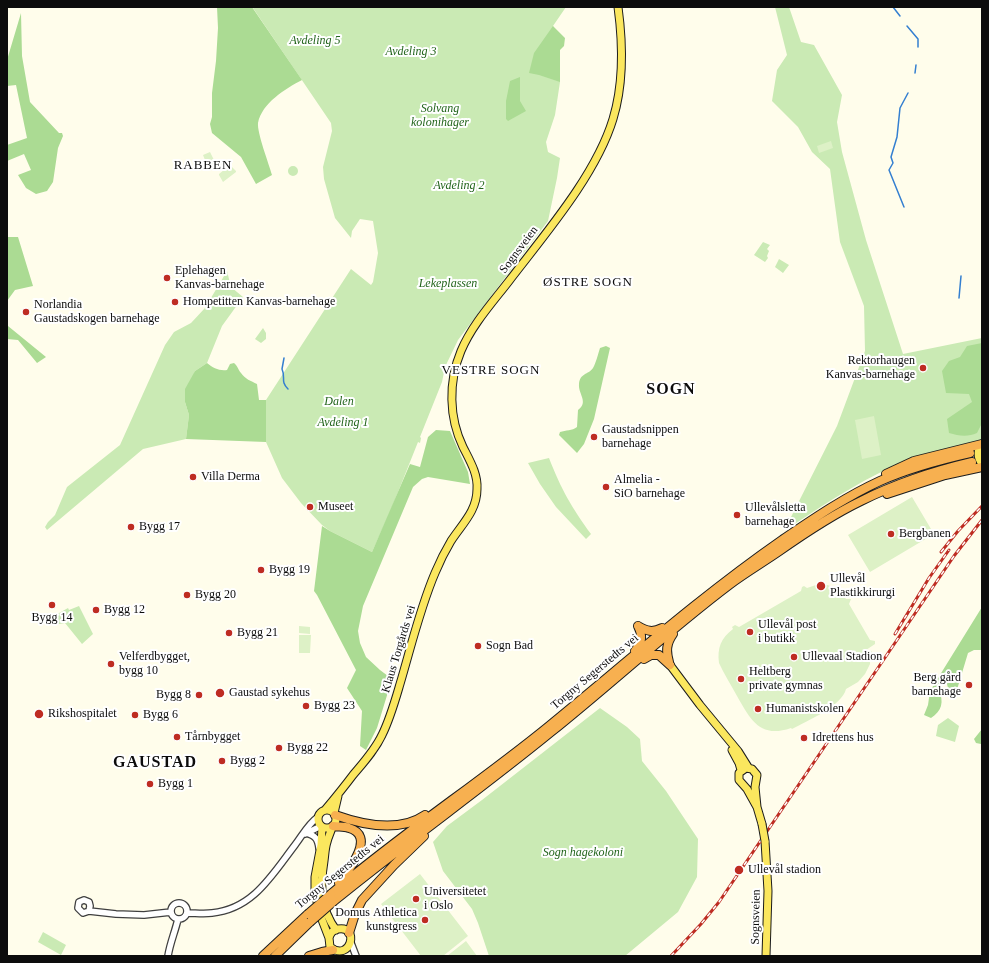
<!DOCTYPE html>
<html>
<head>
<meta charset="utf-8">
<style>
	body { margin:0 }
	#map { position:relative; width:989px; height:963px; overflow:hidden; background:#fffdeb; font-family:"Times New Roman",serif }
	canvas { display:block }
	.frame { position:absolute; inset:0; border:8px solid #0c0c0c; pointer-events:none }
</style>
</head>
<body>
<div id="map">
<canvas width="989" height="963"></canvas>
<div class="frame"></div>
</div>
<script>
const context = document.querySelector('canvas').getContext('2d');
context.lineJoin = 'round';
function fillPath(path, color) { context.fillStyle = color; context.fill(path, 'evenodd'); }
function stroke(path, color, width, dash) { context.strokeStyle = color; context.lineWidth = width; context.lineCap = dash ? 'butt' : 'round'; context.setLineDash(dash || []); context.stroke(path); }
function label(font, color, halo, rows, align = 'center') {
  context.font = font + ' "Times New Roman",serif'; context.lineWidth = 4; context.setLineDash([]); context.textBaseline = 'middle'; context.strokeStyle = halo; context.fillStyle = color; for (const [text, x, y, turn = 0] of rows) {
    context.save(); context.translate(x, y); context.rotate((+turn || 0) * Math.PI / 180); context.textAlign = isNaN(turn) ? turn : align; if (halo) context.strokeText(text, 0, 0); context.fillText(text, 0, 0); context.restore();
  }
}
const green = new Path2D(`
	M250,7H566L553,26L560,82L555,115L546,142L548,152L560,158L557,178L548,221L458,340L445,367L442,382L420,437L421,438L420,443L418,442L390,512L372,552L330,531L322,525L301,503L282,478L266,442V400L351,269L371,285L373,282L378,253L373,221L360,219L352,231L351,238L335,218L324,179L323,167L332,131L331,123L253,8Z
	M775,7H789L801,42L814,45L842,95L837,122L842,152L866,240L903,354L982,338V440L976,444C954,449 931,453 910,460C868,475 830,501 793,525L790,519L837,426L865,351L864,306L840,242L830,169L812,152L798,127L772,101L777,70L787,55Z
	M288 171a5 5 0 1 1 10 0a5 5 0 1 1-10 0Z
	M763,242L770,245L767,249L769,251L767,256L768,258L765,262L754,255Z
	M779,259L789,265L783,273L775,267Z
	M227,271L231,287L243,297L222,326L207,363L195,371L185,402L189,415L186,439L143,449L47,530L45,527L48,522L55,515L67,487L120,445L165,345L174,332L191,323L205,308Z
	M263,328L266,333V339L261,343L255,339Z
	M549,458C561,489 572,508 591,534L586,539L556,507L540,484L528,463Z
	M79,606L93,634L82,644L65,623L53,625L52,617L68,608L69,610Z
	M600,708L627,727L640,739L642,761L666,791L698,839L697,877L678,912L625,956H489L478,923L472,909L443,871L433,842L447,826L482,800Z
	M948,718L959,726L955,742L936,736L938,725Z
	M43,932L66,945L61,955L38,942Z`);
const forest = new Path2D(`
	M217,7H252L302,80C285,89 262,103 258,123C257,133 269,164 272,175L256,184L241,157L212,133L210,124L212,117V93L216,61L218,28Z
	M21,13L22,56L30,102L59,133H62L63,136L58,148L53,182L47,191L36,194L26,188L18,175L31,170L24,154L7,161V145L27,138L16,85L7,86V60Z
	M553,26L565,38L564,46L560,50V82L539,75L529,73L534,53Z
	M520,77V101L526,111L508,121L506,119V101L510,81Z
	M7,237H18L33,286L15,290L7,301Z
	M7,314L8,326L46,357L37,363L18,340L7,339Z
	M982,343V423L977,433C968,437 959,436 949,433L947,419L972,402L969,394L946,393L942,371L949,361L960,357L967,346Z
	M606,346L610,348L594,419L584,444L577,453L559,435L560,432C566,430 572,431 577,427L578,410C589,402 578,394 579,384C580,373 588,375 593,368C596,363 598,354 600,348Z
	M207,363C213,368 219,371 227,370L230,364L234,363C238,366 238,370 241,373C245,379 251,381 257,384L259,400H266V442L186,439L189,415L185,402V389L195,371Z
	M436,430L450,431L468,472L470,484L428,477L422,479L413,487L363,606L358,631L360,643L366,657L380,670L392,679L377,728L366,750L360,746L362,711L347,688L356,670L317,595L314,591L322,526L330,531L372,552L410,464L420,467L428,437Z
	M982,607V650H974L968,653L956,693L951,698C951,692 947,688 947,683L945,682L939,690C944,702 942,711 931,718L924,715L928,705L930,691Z
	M982,729V742L981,744L976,743L974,739Z`);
const pitch = new Path2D(`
	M831,141L833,148L819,153L817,146Z
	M210,152L217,166L209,170L203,155Z
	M230,165L236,171V172L223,182L219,175V174Z
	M874,416L881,455L862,459L855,420Z
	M912,497L934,534L870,572L848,535Z
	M819,584C831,584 839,590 846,599H851L849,604L870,640L875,641V644L866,650L867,652L871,651L872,652L870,655V664L865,674L858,682L846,689C842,706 807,721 792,729L791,728C760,739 750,719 737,696C731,685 724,674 719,663C717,648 721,638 733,629L732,627L735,625L739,627L801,591L802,587L804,586L807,588Z
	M299,626L310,627V634L299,633Z
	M299,635H311L310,653H299Z
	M420,874L468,936L443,956H421L381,904Z
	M466,941L477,956H447Z`);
const stream = new Path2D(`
	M893,7L900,16
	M907,26L918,39V47
	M915,73L916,65
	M904,207L889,170L893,163L891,157L897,137L900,108L908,93
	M959,298L961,276
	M284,358L282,369C286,378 280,381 288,389`);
const minor = new Path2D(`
	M306,833C315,835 318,839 319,848
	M305,834L321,826
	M171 911a8 8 0 1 1 16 0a8 8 0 1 1-16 0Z
	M89,911L90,906L89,902L84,900L79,902L78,908L83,913L89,911L116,914L144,915L171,912
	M187,913C195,913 204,914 212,913C253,909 272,875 295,845C302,836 308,824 318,817
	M351,943L356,956
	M168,956C170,943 175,932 178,919`);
const major = new Path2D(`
	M982,444C977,450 977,457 982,464
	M670,665L700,705L738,751L748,767
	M732,750L739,763L741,770
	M757,807L755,787L757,775L752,769L746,768L739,773V780L747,789L757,807L762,824
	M318 819a9 9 0 1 1 18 0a9 9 0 1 1-18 0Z
	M325,810C335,798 344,787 353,775C364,762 375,750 382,735C390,719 395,701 400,684C411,647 420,608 435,573C440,561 445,551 451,541C462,524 477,511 477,489C478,474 470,461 463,447C449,418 448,382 461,351C472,325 492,303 509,281C545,234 596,175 613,119C624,83 623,44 618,7
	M334,813L338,796
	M322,827L321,845L315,877V891L319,912L329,938L330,947C351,963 360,925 338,929C333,930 330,933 329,938
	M332,827C331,832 328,837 327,842C325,848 325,854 324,861C320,886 320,908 336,930
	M765,841L768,891L766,956`);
const highway = new Path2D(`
	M886,474L914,461L982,444
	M887,494L945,475L982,467
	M638,626C647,631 652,633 662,628
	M635,651C642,642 643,636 638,626
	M644,659L651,655H659L670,665
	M669,662C666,651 666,644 673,634
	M335,815C363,825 399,833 425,815
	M333,826C338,827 344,826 349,828C377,836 348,871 339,883
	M331,894C401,834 478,784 549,726C626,663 700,597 782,540C813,519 845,497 880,481C909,468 939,460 970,453
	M334,901C405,843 480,790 551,732C611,684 668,631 729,585C745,573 762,563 778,552C805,533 832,515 861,501C897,483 934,471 972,462
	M349,933L355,914L362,900L394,865L424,836
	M263,956L308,914
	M275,956L310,922
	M309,956L322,952L333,950`);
const rail = new Path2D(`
	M941,552L958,531L982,506
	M895,634L929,578L949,550
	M671,956L701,924L719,902L954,556L982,520`);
const majorBridge = new Path2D(`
	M762,824L765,841`);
const highwayBridge = new Path2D(`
	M308,914L331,894
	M310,922L334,901`);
const markers = [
	[167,278,4,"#be2c22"],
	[175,302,4,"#be2c22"],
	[26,312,4,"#be2c22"],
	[923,368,4,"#be2c22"],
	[594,437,4,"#be2c22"],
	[193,477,4,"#be2c22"],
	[606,487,4,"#be2c22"],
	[310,507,4,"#be2c22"],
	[737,515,4,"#be2c22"],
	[131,527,4,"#be2c22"],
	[891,534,4,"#be2c22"],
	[261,570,4,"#be2c22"],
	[821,586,5,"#be2c22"],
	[187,595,4,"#be2c22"],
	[52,605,4,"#be2c22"],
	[96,610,4,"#be2c22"],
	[750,632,4,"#be2c22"],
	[229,633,4,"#be2c22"],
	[478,646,4,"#be2c22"],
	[794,657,4,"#be2c22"],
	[111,664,4,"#be2c22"],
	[741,679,4,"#be2c22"],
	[969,685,4,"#be2c22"],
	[220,693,5,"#be2c22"],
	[199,695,4,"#be2c22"],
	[306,706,4,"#be2c22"],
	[758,709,4,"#be2c22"],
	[39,714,5,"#be2c22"],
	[135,715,4,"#be2c22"],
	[177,737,4,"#be2c22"],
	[804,738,4,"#be2c22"],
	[279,748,4,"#be2c22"],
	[222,761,4,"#be2c22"],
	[150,784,4,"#be2c22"],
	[739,870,5,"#be2c22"],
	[416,899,4,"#be2c22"],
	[425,920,4,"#be2c22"]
];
const parkNames = [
	["Avdeling 5",315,41],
	["Avdeling 3",411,52],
	["Solvang",440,109],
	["kolonihager",440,123],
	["Avdeling 2",459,186],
	["Lekeplassen",448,284],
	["Dalen",339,402],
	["Avdeling 1",343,423],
	["Sogn hagekoloni",583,853]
];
const streetNames = [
	["Sognsveien",519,250,-53],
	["Klaus Torgårds vei",399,649,-73],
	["Torgny Segerstedts vei",595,672,-40],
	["Torgny Segerstedts vei",340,872,-39],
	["Sognsveien",756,917,-89]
];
const poiNames = [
	["Eplehagen",175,271],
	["Kanvas-barnehage",175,285],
	["Hompetitten Kanvas-barnehage",183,302],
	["Norlandia",34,305],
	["Gaustadskogen barnehage",34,319],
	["Rektorhaugen",915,361,"right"],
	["Kanvas-barnehage",915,375,"right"],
	["Gaustadsnippen",602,430],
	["barnehage",602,444],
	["Villa Derma",201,477],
	["Almelia -",614,480],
	["SiO barnehage",614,494],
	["Museet",318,507],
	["Ullevålsletta",745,508],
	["barnehage",745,522],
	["Bygg 17",139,527],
	["Bergbanen",899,534],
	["Bygg 19",269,570],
	["Ullevål",830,579],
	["Plastikkirurgi",830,593],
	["Bygg 20",195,595],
	["Bygg 12",104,610],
	["Bygg 14",52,618,"center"],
	["Ullevål post",758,625],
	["i butikk",758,639],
	["Bygg 21",237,633],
	["Sogn Bad",486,646],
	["Velferdbygget,",119,657],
	["bygg 10",119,671],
	["Ullevaal Stadion",802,657],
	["Heltberg",749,672],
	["private gymnas",749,686],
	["Berg gård",961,678,"right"],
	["barnehage",961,692,"right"],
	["Gaustad sykehus",229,693],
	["Bygg 8",191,695,"right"],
	["Bygg 23",314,706],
	["Humanistskolen",766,709],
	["Rikshospitalet",48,714],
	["Bygg 6",143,715],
	["Tårnbygget",185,737],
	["Idrettens hus",812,738],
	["Bygg 22",287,748],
	["Bygg 2",230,761],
	["Bygg 1",158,784],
	["Ullevål stadion",748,870],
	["Universitetet",424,892],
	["i Oslo",424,906],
	["Domus Athletica",417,913,"right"],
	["kunstgress",417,927,"right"]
];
const neighbourhoodNames = [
	["RABBEN",203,166],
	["ØSTRE SOGN",588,283],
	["VESTRE SOGN",491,371]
];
const districtNames = [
	["SOGN",671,390],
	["GAUSTAD",155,763]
];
fillPath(green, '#caeab4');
fillPath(forest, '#abdb93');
fillPath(pitch, '#ddf1c6');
stroke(stream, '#347fd0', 1.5);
stroke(minor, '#3f3f3f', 8);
stroke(major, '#1d1d1d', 9);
stroke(highway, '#1d1d1d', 10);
stroke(minor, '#fff', 5.5);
stroke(major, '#fbe75e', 7);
stroke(highway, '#f7b050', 8);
stroke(rail, '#be2c22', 3);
stroke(rail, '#fff', 1.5, [4.5]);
stroke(majorBridge, '#1d1d1d', 9, []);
stroke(highwayBridge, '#1d1d1d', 10, []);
stroke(majorBridge, '#fbe75e', 7);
stroke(highwayBridge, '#f7b050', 8);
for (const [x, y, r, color] of markers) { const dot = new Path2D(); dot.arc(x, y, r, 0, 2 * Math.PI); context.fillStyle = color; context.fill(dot); stroke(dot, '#fff', 1.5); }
label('italic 12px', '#22641b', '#fff', parkNames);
label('12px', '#0c0c0c', '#fff', streetNames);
label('12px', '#0c0c0c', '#fff', poiNames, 'left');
context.letterSpacing = '1px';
label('13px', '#0c0c0c', '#fff', neighbourhoodNames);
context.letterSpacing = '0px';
context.letterSpacing = '1px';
label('bold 16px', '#0c0c0c', '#fff', districtNames);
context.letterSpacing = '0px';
</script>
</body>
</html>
